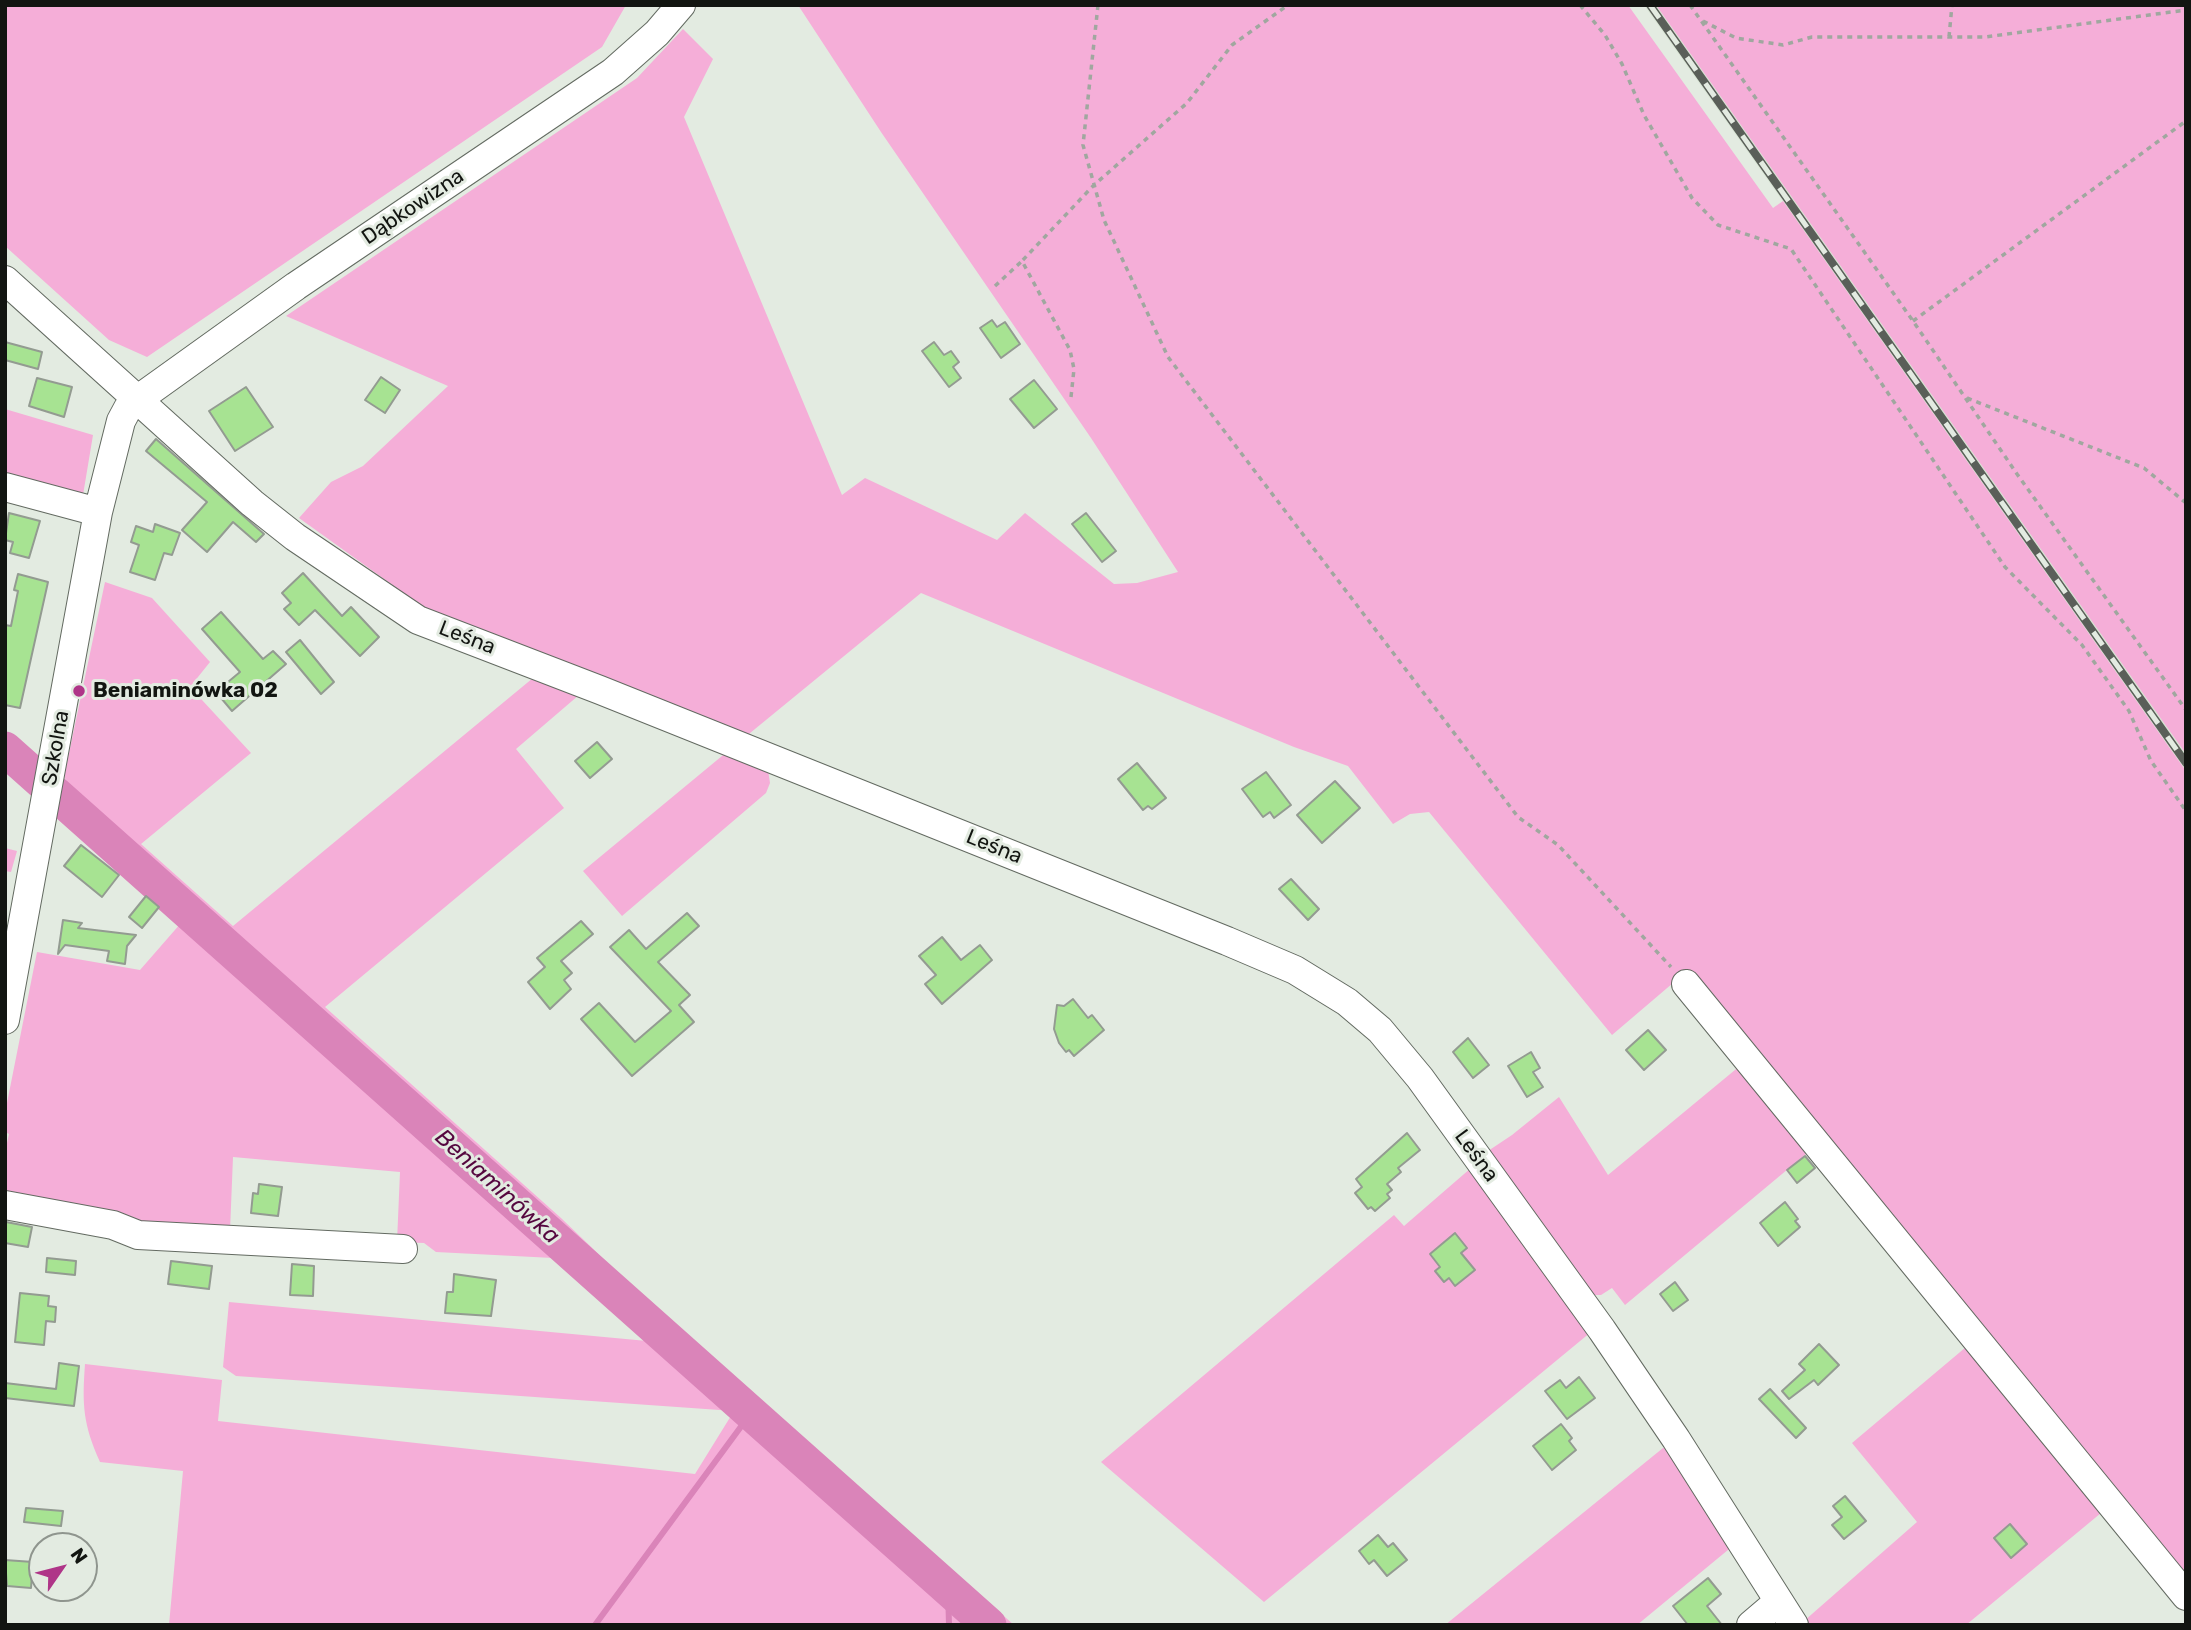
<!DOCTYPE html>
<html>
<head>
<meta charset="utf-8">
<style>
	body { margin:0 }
	#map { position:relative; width:2191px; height:1630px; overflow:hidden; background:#e3ebe1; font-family:Rubik,sans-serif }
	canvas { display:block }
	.frame { position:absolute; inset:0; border:7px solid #121511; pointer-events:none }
	.north { position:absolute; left:28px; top:1532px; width:70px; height:70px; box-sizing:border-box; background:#e3ebe1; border:2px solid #8f958e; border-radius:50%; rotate:55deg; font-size:19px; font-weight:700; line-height:28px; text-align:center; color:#121511 }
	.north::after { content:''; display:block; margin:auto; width:24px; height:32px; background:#af3588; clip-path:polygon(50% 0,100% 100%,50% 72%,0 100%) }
</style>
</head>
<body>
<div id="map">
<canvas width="2191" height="1630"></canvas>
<div class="frame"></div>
<div class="north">N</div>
</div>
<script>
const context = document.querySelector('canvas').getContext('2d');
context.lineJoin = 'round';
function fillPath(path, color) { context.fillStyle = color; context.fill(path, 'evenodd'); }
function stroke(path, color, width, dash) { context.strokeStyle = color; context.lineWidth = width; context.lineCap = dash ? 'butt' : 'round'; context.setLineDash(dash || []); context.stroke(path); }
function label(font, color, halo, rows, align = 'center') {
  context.font = font + ' Rubik,sans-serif'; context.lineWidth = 6; context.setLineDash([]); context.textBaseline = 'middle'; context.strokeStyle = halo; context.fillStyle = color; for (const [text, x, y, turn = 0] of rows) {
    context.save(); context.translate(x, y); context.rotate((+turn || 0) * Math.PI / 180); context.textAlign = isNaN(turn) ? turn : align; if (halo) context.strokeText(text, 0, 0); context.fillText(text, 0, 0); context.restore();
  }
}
const built = new Path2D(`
	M1644,5H1656L2066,583L2186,754V771Z`);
const green = new Path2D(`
	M5,5H626L602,47L147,357L109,340L5,246Z
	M798,5H1628L1773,208L1783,201L2186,771V1583L1673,983L1612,1035L1429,812L1410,814L1393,824L1348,766L1294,747L921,593L744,738L430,612L299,518L331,482L363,466L448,386L286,316L637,78L683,29L713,59L684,117L842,495L865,478L997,540L1025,513L1114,584L1137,583L1178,572L1091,438L881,132Z
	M1656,5H2186V754Z
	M5,409L93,435L82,501L5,481Z
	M105,582L152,598L210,662L190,687L251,753L141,844L233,926L533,678L579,695L516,749L564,808L325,1007L561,1218L637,1291L1014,1625H169L183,1471L100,1462C83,1424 82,1405 85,1364L222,1380L218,1421L695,1474L734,1411L236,1376L223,1367L229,1302L647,1341L553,1258L436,1252L424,1243L397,1242L400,1172L233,1157L230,1231L135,1227L5,1197V1152L9,1134L5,1132V1113L37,952L140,970L181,923L59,813L67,781L64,777Z
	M728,751L768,770L770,783L766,793L622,916L583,871Z
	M5,848L17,851L11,872L5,871Z
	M1741,1065L1812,1149L1625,1305L1612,1288L1601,1295H1592L1485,1153L1512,1135L1559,1097L1608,1175Z
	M1471,1168L1591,1332L1264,1602L1101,1462L1394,1215L1404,1226Z
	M1972,1342L2107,1508L1966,1625H1807L1804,1621L1917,1522L1852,1443Z
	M1671,1446L1734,1545L1637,1625H1445L1663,1448Z`);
const stream = new Path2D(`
	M948,1588L949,1625
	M595,1625L751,1413`);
const river = new Path2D(`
	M5,749L989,1625`);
const building = new Path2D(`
	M992,320L997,327L1005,322L1020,344L1001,358L980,328Z
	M5,342L42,352L38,369L5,360Z
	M934,342L944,355L951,351L959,362L953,367L961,378L949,387L922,351Z
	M381,377L400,390L385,413L365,400Z
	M37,378L72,387L64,417L29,406Z
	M1034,380L1057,409L1034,428L1010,399Z
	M246,387L273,427L235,451L209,411Z
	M156,439L264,534L256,542L233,522L207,552L182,530L207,502L146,451Z
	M9,513L40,521L29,558L10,553L13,542L5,540Z
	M1086,513L1116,551L1102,562L1072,524Z
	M155,524L180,533L172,555L164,553L155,580L130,572L139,545L131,542L136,526L153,532Z
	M303,573L342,616L351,607L379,637L360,656L315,610L299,625L284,609L291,603L282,593Z
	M18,574L48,582L20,708L5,705V625L11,626L18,591L14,590Z
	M221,612L263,659L273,651L286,664L232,711L216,692L240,672L202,629Z
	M300,640L334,682L321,694L286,652Z
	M597,742L612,759L590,778L575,761Z
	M1137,763L1166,798L1152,809L1148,806L1143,810L1118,779Z
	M1266,772L1291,805L1274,818L1270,812L1263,817L1242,789Z
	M1335,781L1360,808L1322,843L1297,815Z
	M81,845L119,875L102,897L64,866Z
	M1291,879L1319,909L1308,920L1279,889Z
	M146,896L159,907L142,928L129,917Z
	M687,913L699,926L658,962L690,995L679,1005L694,1022L632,1076L581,1019L599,1003L635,1042L671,1011L610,947L629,930L646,949Z
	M63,920L82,923L78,928L136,935L127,946L125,964L107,961L109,951L65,945L58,954Z
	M581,921L593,934L561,961L572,973L564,980L571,989L550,1009L528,982L545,967L537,958Z
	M942,937L961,960L980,945L992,960L942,1004L925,984L936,975L919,956Z
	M1073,999L1088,1018L1092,1015L1104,1030L1074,1056L1069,1050L1066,1052L1059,1043L1054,1029L1057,1005L1064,1006Z
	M1648,1030L1666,1050L1644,1070L1626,1050Z
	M1468,1038L1489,1065L1473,1078L1453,1052Z
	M1531,1052L1540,1068L1533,1072L1543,1087L1527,1097L1508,1066Z
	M1407,1133L1420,1150L1398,1168L1401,1172L1387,1184L1392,1190L1387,1194L1390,1198L1375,1211L1371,1207L1368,1209L1355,1193L1362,1187L1356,1179Z
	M1805,1156L1815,1168L1797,1183L1787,1170Z
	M259,1184L282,1187L278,1216L251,1213L253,1193L258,1194Z
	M1785,1202L1798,1219L1795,1221L1800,1227L1778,1246L1760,1223Z
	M6,1222L32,1227L28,1247L5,1243Z
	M1455,1233L1467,1248L1461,1253L1475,1270L1455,1286L1449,1278L1444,1282L1435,1271L1440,1267L1430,1254Z
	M47,1258L76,1261L75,1275L46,1272Z
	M171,1261L212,1266L209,1289L168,1284Z
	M292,1264L314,1266L313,1296L290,1295Z
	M454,1274L496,1280L491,1316L445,1313L447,1292H453Z
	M1675,1282L1688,1300L1673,1311L1660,1294Z
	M20,1293L49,1296L48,1306L56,1307L55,1322L46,1321L44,1345L15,1342Z
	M1819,1344L1839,1365L1818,1385L1814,1380L1789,1399L1782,1391L1805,1370L1799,1364Z
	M59,1363L79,1366L74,1406L5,1398V1383L56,1389Z
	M1579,1377L1595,1398L1567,1419L1545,1391L1560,1380L1566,1388Z
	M1770,1389L1806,1428L1796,1438L1759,1399Z
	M1561,1424L1572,1438L1569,1441L1576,1450L1552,1470L1533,1446Z
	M1845,1496L1866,1521L1844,1539L1832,1525L1842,1517L1833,1506Z
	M26,1508L63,1511L61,1526L24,1522Z
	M2010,1524L2027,1544L2011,1558L1994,1538Z
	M1378,1535L1388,1547L1393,1543L1407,1560L1387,1576L1374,1560L1369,1564L1359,1551Z
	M5,1560L33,1562L31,1588L7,1586Z
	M1708,1578L1721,1594L1707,1606L1722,1625H1688L1673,1606Z`);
const path = new Path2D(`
	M1098,5L1083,145L1104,220L1168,357L1518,817L1558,845L1671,967
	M1580,5L1605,35L1622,64L1644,115L1692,198L1718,225L1791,249L2005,567L2082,645L2129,711L2151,761L2186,811
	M1690,5L1913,321L2017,474L2186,710
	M1703,21L1736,38L1783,45L1812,37H1985L2186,10
	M1949,37L1952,5
	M995,286L1022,261
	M1913,321L2186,121
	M1071,397L1074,369L1070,350L1022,261L1093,186L1187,103L1232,45L1288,5
	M1967,398L2144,468L2186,503`);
const minor = new Path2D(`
	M5,280L252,503L295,537L418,620L600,690L1227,941L1295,970L1347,1002L1380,1030L1420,1078L1602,1330L1676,1439L1794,1625
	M5,487L98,512
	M1686,984L2186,1596
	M5,1020L98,512L121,421L128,408L137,400L296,286L613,72L657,33L681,5
	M5,1205L113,1225L138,1235L403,1249
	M1751,1625L1778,1602`);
const rail = new Path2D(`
	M1650,5L2186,763`);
const markers = [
	[79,691,7,"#af3588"]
];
const streetNames = [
	["Dąbkowizna",413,207,-34],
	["Leśna",467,638,21],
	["Szkolna",56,748,-80],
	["Leśna",994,847,22],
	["Leśna",1476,1156,54]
];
const poiNames = [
	["Beniaminówka 02",93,691]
];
const waterNames = [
	["Beniaminówka",497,1187,42]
];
fillPath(built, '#d7e4d3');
fillPath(green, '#f5aed8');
stroke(stream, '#da84b9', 6);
stroke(river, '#da84b9', 35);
fillPath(building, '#a7e392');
stroke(building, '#939b91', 2);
stroke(minor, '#636a61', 30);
stroke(path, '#a0a79f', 3.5, [5, 5]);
stroke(minor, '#fff', 28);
stroke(rail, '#5a5f59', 8);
stroke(rail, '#e3ebe1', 5, [16]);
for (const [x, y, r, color] of markers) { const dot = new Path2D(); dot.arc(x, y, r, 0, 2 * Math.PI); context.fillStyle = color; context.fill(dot); stroke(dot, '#e3ebe1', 2.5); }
label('21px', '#121511', '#e3ebe1', streetNames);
label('bold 21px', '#121511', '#e3ebe1', poiNames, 'left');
label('italic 23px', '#55073f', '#e3ebe1', waterNames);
</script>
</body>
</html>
